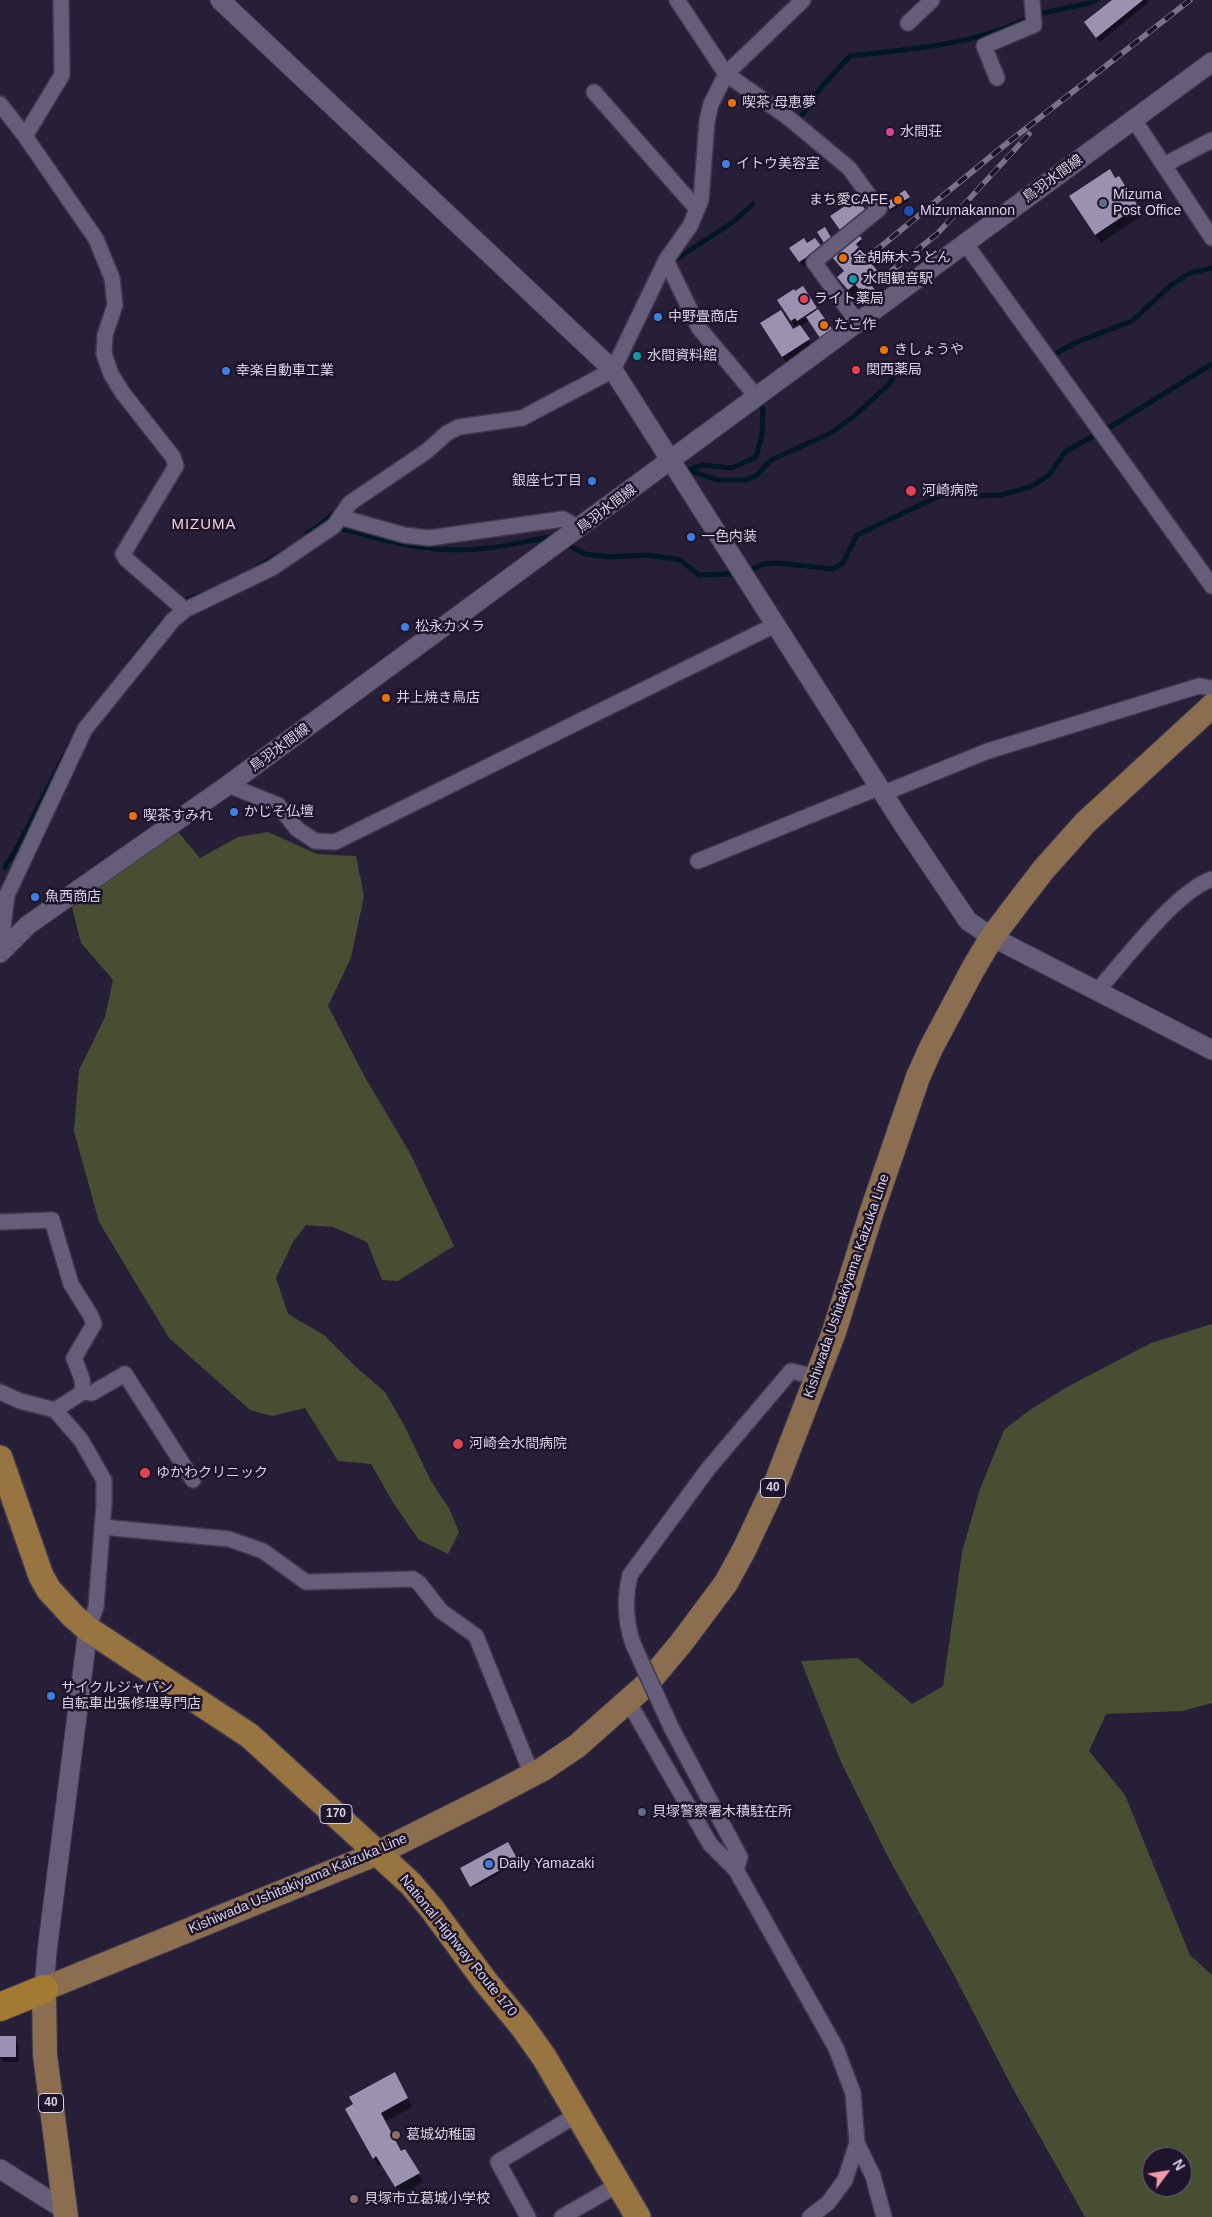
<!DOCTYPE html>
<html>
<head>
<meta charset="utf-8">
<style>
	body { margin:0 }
	#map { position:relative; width:1212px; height:2217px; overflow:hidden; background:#271f37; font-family:Helvetica,sans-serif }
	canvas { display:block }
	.north { position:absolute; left:1142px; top:2147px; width:50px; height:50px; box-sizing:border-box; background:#1e152d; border:1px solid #686176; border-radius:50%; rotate:59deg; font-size:14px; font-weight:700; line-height:20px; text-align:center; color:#d8d3e4 }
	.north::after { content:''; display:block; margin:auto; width:18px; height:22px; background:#f39aa9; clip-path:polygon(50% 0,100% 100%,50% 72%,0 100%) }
</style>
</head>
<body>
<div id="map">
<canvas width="1212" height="2217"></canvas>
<div class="north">N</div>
</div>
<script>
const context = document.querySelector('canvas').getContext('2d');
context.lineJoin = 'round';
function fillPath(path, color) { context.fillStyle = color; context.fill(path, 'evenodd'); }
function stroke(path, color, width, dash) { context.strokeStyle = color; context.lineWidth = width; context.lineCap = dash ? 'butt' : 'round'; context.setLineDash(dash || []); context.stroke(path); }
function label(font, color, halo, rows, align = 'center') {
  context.font = font + ' Helvetica,"Noto Sans JP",sans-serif'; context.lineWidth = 5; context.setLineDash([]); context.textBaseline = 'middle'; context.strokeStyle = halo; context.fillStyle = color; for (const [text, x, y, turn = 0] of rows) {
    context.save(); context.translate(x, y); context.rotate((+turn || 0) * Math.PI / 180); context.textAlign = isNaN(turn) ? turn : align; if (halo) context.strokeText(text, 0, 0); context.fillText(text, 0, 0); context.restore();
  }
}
const green = new Path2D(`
	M178,832L200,858L238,837L268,832L317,854L356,856L364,896L351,958L328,1006L366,1079L410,1153L454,1246L398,1281L382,1280L367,1242L333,1227L306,1225L293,1242L276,1278L288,1314L324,1335L356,1367L385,1392L404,1425L431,1481L449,1508L459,1532L448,1554L419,1540L394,1504L371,1464L338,1461L305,1408L272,1416L250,1410L169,1338L99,1222L74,1131L79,1070L105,1017L113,980L81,943L71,903Z
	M1212,1324V1703L1182,1711L1106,1714L1089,1751L1125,1795L1190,1955L1212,1975V2217H1085L1012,2087L952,1971L888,1857L841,1762L801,1661L858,1658L912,1704L943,1686L962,1552L980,1489L1004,1430L1031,1409L1069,1386L1151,1343ZM1152,2157H1182V2187H1152Z`);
const shadow = new Path2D(`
	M1114,0H1147L1148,3L1100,42L1089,28Z
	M1119,178L1142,215L1101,243L1075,205Z
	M905,192L910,200L892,211L888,203Z
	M859,237L862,242L856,247L881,279L871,287L880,300L866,311L861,305L864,295L859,289L852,295L842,282L845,272L837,263Z
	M791,248L823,253L803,267Z
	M802,288L834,335L824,342L809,320L800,327L812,345L786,362L765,329L793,331L801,326L799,323L795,326L781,306Z
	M508,1843L518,1863L473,1888L462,1869Z
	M15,2038L18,2043L19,2062H4L1,2057Z
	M399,2082L412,2107L384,2122L401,2153L405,2151L423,2182L401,2195L381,2164L378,2166L347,2109Z`);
const stream = new Path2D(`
	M1039,14L1090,3L1096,0
	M801,116L823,85L850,56C909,49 969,46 1024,20
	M673,264L672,262L733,222L753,204
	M1055,354L1077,342L1132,321L1171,285L1190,273L1212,268
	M1107,429L1212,364
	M688,470L717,480H746L756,476L771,460L829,434L852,418L889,384L896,373L911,362
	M688,470L702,465L732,468L756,457L762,435L763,408
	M321,524L340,508
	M343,529C394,543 434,555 488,548C509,546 531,540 552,537
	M309,536L307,533L323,523
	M570,546L585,554L608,557L649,555L680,560L699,575L733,574
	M256,568L288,549
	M752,569L764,564L778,563L833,569L843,563L857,535L937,497L948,494L968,496L1000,495L1031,487L1049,475L1065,452L1093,436
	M180,604L186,600L204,593
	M128,664L163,621
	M5,867L16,850L77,731`);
const building = new Path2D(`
	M1112,0H1143L1096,38L1084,22Z
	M1110,169L1115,178L1119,176L1138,206L1095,235L1069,196Z
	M905,190L910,197L890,209L886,203Z
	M857,198L867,212L840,230L830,216Z
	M825,227L833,241L826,246L817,232Z
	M859,235L862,239L856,244L879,273L869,282L878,294L862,307L856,300L863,294L855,284L848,290L837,277L844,271L832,257Z
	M804,238L807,243L815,238L822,247L799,262L789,248Z
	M803,286L817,308L797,321L795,318L791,321L777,300L794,289L795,291Z
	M818,309L832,329L820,338L806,317Z
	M781,310L793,329L800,325L810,339L782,357L760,323Z
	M508,1842L518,1860L470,1887L460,1868Z
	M0,2036H16V2057H0Z
	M395,2072L408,2098L381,2113L401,2151L405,2149L420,2173L395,2187L376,2156L373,2159L345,2109L353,2104L349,2097Z`);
const minor = new Path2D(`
	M677,0L726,74L785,115L849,168L879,209L814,262L858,323
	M908,23L932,0
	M997,78L984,46L1034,25L1032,0
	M594,92L697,209
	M0,104L25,136L96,239L112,278L115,305L105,335L104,354L111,374L122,392L173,457L176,466L123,554L126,559L185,610
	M1134,120L1212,238
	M25,136L62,75L61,0
	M1164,165L1212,140
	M965,243L1212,586
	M666,260L699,328L757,397
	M340,517L404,535L429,538L563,519L580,529
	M228,785L278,805L297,829L315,841L335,842L777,624
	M884,793L988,751L1199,686L1212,688
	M698,861L880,787
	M0,951L7,895L85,729L173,620L185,610L272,568L334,526L350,503L427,451L447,433L459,427L522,418L613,370L666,260L690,226L701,200L707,121L711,104L726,74L803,0
	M1098,990C1125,960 1176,891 1212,879
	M0,1222L52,1220L71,1284L91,1316L94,1324L74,1358L82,1379L83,1392L55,1410
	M0,1392L20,1401L55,1410L81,1440L104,1480V1504L96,1607L88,1629
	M83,1392L92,1393L125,1374L193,1480
	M102,1527L229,1539L263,1551L306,1582L413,1579L419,1583L441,1611L476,1636L532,1775
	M633,1644C625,1620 624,1599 630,1575L708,1469L791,1371L816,1377
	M628,1701L710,1844L736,1870L836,2048L853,2093L857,2143L845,2180L828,2203L810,2217
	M672,1729L740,1857L736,1870
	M857,2143L873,2176L884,2217
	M528,2217L498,2162L578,2114
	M562,2217L619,2184`);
const tertiary = new Path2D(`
	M220,0L613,370L904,826L968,921L992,937L1212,1050
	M0,953L28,925L228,785L1212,62
	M44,1989L47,1951L88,1629
	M0,2169L65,2210`);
const primary = new Path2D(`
	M66,2217L45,2055L44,1989L378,1853L490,1797L543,1769L577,1746L646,1685L682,1642L726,1583L744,1550L777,1480L834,1332L871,1214L918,1077L931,1048L973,969L992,937L1020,900L1044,869L1086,822L1212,706`);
const trunk = new Path2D(`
	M0,1458L41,1576L49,1590L73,1616L88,1629L250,1736L411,1884L432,1909L485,1981L522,2026L544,2057L638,2217`);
const motorway = new Path2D(`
	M0,2007L44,1989`);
const rail = new Path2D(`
	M873,253L1001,148L1190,0
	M879,281L937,234L1029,134`);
const minorBridge = new Path2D(`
	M633,1644L672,1729`);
const markers = [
	[732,103,5,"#e8710a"],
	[890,132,5,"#d1479c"],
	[726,164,5,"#3f7fe0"],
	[898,200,5,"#e8710a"],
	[1103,203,5,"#5c6f8a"],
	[909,211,6,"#1a4fb4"],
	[843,258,5,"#e8710a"],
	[853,279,5,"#0f9aa8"],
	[804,299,5,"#e0444e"],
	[658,317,5,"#3f7fe0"],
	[824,325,5,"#e8710a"],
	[884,350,5,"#e8710a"],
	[637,356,5,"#0f9aa8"],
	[856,370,5,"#e0444e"],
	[226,371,5,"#3f7fe0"],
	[592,481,5,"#3f7fe0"],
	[911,491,6,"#e0444e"],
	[691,537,5,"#3f7fe0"],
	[405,627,5,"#3f7fe0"],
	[386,698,5,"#e8710a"],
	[234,812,5,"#3f7fe0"],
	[133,816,5,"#e8710a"],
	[35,897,5,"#3f7fe0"],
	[458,1444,6,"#e0444e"],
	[145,1473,6,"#e0444e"],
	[51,1696,5,"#3f7fe0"],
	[642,1812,5,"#5c6f8a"],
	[489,1864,5,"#3f7fe0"],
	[396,2135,5,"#8d6e63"],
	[354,2199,5,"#8d6e63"]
];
const shields = [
	[773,1488,25],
	[336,1814,32],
	[51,2103,25]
];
const shieldNames = [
	["40",773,1488],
	["170",336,1814],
	["40",51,2103]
];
const poiNames = [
	["喫茶 母恵夢",742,103],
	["水間荘",900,132],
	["イトウ美容室",736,164],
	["Mizuma",1113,195],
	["Post Office",1113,211],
	["まち愛CAFE",888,200,"right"],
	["Mizumakannon",920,211],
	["金胡麻木うどん",853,258],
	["水間観音駅",863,279],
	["ライト薬局",814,299],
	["中野畳商店",668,317],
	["たこ作",834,325],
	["きしょうや",894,350],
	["水間資料館",647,356],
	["関西薬局",866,370],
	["幸楽自動車工業",236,371],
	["銀座七丁目",582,481,"right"],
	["河崎病院",922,491],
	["一色内装",701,537],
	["松永カメラ",415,627],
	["井上焼き鳥店",396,698],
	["かじそ仏壇",244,812],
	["喫茶すみれ",143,816],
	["魚西商店",45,897],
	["河崎会水間病院",469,1444],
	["ゆかわクリニック",156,1473],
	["サイクルジャパン",61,1688],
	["自転車出張修理専門店",61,1704],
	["貝塚警察署木積駐在所",652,1812],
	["Daily Yamazaki",499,1864],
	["葛城幼稚園",406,2135],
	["貝塚市立葛城小学校",364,2199]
];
const streetNames = [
	["鳥羽水間線",1053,179,-36],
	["鳥羽水間線",607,509,-37],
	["鳥羽水間線",280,748,-36],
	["Kishiwada Ushitakiyama Kaizuka Line",847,1286,-71],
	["Kishiwada Ushitakiyama Kaizuka Line",298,1884,-23],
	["National Highway Route 170",458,1946,51]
];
const neighbourhoodNames = [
	["MIZUMA",204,525]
];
fillPath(green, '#484e32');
fillPath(shadow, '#0007');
stroke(stream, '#001822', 5);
fillPath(building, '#9b91b1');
stroke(minor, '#40394e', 18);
stroke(tertiary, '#40394e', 21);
stroke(primary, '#40394e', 26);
stroke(trunk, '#40394e', 28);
stroke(motorway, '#40394e', 30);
stroke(minor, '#665d7a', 15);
stroke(tertiary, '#665d7a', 19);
stroke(primary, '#8b6e4f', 24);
stroke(trunk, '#987440', 25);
stroke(motorway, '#a47a32', 28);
stroke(rail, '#7a7388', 5.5);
stroke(rail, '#1e152d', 4, [11]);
stroke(minorBridge, '#40394e', 18, []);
stroke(minorBridge, '#665d7a', 15);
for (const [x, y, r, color] of markers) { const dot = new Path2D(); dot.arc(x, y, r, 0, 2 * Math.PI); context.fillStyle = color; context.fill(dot); stroke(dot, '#1e152d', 2); }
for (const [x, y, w] of shields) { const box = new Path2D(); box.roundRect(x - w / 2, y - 9.5, w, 19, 4); context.fillStyle = '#1e152d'; context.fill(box); stroke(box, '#d8d3e4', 1); }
label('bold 12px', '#d8d3e4', null, shieldNames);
label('14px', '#d8d3e4', '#1e152d', poiNames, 'left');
label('14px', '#d8d3e4', '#1e152d', streetNames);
context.letterSpacing = '1px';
label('15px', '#f7d3d8', '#1e152d', neighbourhoodNames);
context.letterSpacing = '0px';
</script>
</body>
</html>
